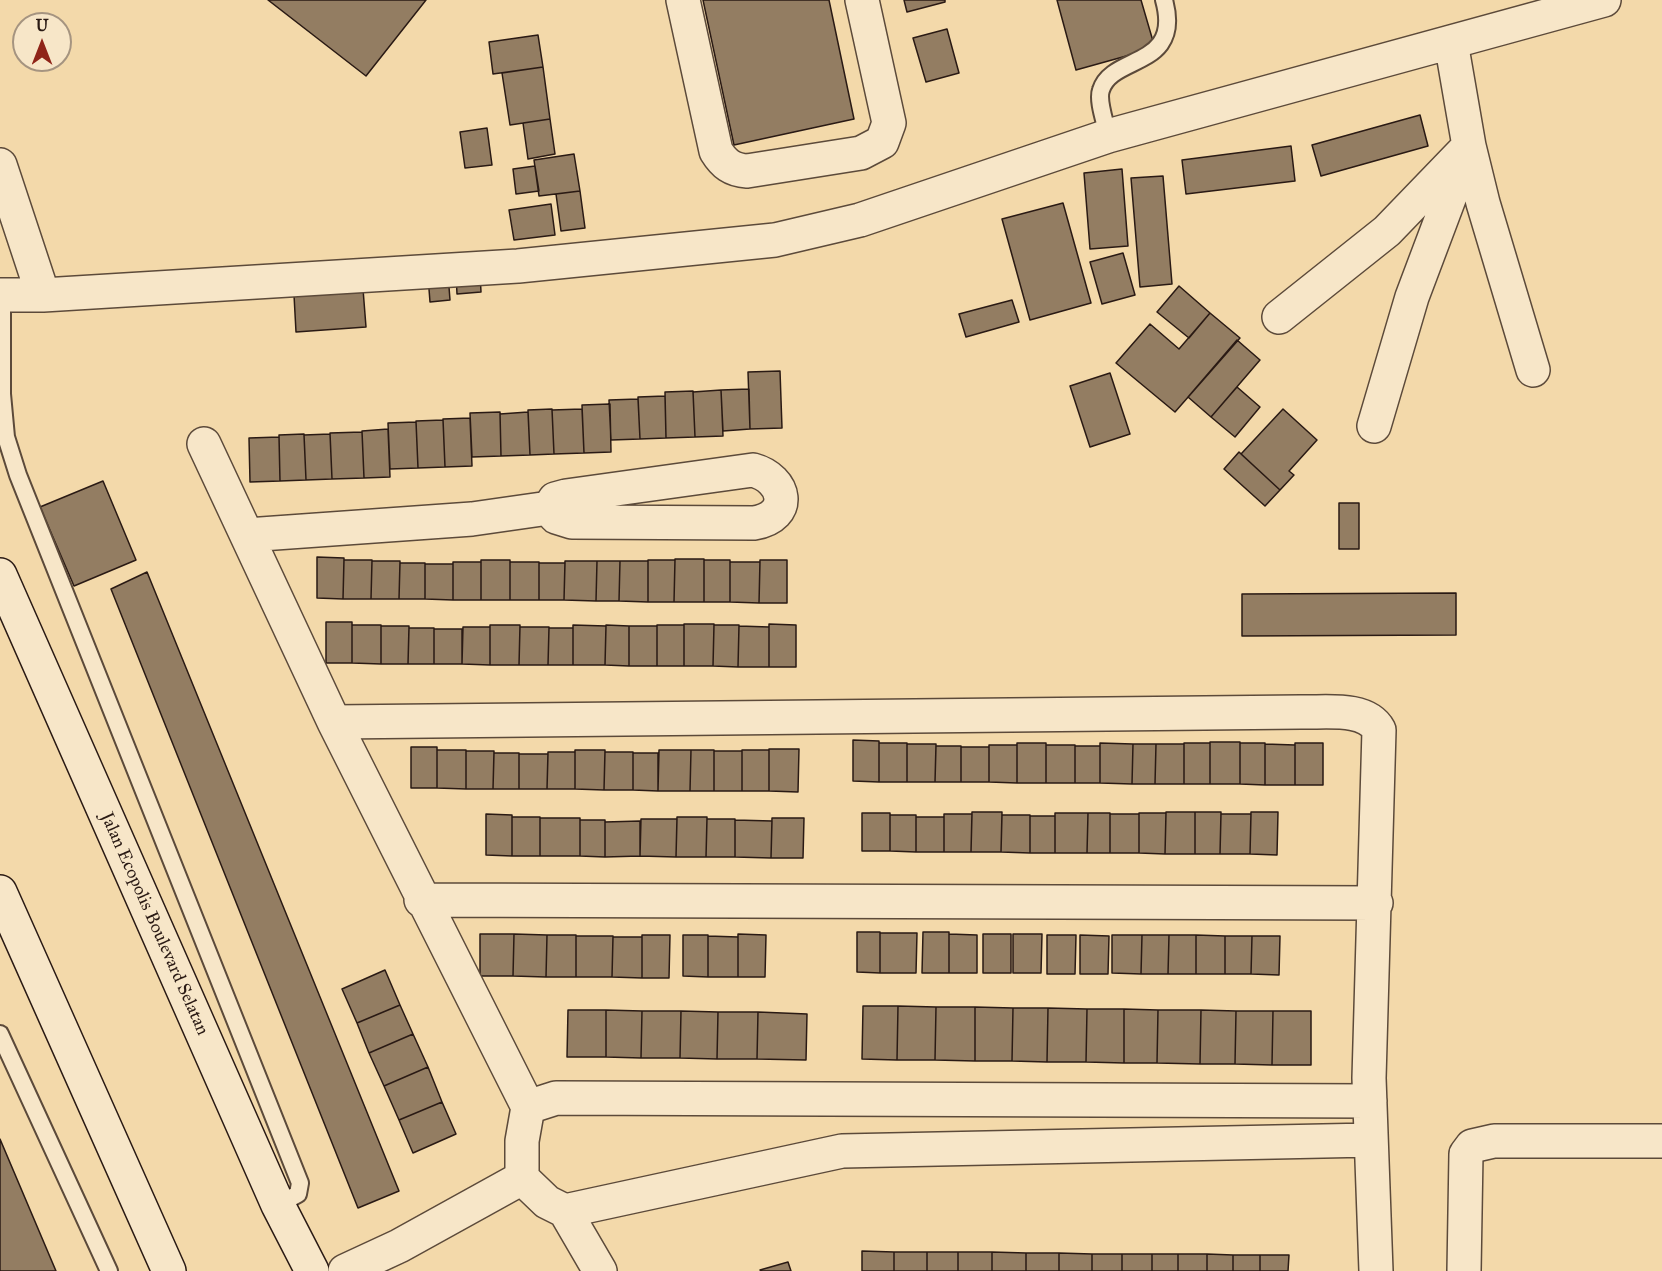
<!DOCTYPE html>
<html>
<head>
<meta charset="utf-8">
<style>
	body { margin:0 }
	#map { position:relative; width:1662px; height:1271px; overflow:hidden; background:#f3d9aa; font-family:"IM FELL Great Primer",serif }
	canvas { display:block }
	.north { position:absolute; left:12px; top:12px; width:60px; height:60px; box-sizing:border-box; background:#f7e6c8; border:2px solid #a59480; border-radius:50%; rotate:0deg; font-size:16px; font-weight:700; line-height:24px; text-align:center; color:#2a1a14 }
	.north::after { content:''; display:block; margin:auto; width:21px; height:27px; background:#8f2418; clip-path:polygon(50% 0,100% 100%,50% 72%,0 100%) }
</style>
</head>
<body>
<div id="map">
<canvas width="1662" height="1271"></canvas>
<div class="north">U</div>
</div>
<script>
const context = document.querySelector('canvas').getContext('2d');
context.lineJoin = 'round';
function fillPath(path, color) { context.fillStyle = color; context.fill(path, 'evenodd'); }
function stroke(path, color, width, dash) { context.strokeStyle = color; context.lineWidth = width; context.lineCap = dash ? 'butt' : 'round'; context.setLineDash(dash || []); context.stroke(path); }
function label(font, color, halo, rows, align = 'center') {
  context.font = font + ' "IM FELL Great Primer",serif'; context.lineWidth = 6; context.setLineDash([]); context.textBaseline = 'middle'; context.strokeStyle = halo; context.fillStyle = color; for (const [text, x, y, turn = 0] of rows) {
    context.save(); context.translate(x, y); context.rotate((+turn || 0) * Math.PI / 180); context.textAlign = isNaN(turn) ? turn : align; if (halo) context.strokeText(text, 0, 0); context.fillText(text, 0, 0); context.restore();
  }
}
const building = new Path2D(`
	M268,0H426L366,76Z
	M703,0H829L854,119L734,145Z
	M904,0H945V2L907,12Z
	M1057,0H1141L1155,48L1076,70Z
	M947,29L959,73L926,82L913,38Z
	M538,35L543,67L493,74L489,42Z
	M543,67L550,119L510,125L502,73Z
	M1420,115L1428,146L1321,176L1312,145Z
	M550,119L555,154L528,159L523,123Z
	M487,128L492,165L465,168L460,132Z
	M1291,146L1295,181L1186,194L1182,160Z
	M574,154L580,191L539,196L534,160Z
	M535,166L539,191L516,194L513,169Z
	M1122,169L1128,246L1090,249L1084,173Z
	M1163,176L1172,284L1140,287L1131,178Z
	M580,191L585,228L561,231L556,194Z
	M1063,203L1091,303L1030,320L1002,219Z
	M551,204L555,235L514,240L509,210Z
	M1123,253L1135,295L1102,304L1090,262Z
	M480,273L481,292L457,294L456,274Z
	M448,274L450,300L430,302L428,276Z
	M1179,286L1210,313L1189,338L1157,312Z
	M363,289L366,327L296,332L294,295Z
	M1012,300L1019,322L966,337L959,314Z
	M1210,313L1240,338L1175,412L1116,363L1150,324L1179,349Z
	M1237,340L1260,360L1211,417L1188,397Z
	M780,371L782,428L750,429L748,372Z
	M1110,373L1130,434L1090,447L1070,386Z
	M1237,387L1260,407L1235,437L1211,417Z
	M749,389L750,429L723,431L721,390Z
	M721,390L723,436L695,437L693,392Z
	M665,392L693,391L695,437L666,438Z
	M665,396L666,438L640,439L638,397Z
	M638,399L640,439L611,440L609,400Z
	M610,404L611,452L584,453L582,405Z
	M552,409L554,454L530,455L528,410Z
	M582,409L584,453L554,454L552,410Z
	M1283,409L1317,440L1289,471L1294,475L1280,490L1241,454Z
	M500,412L501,456L472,457L470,413Z
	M528,412L530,455L501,456L500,414Z
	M470,418L472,466L445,467L443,419Z
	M443,420L445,467L418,468L416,421Z
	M416,422L418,468L390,469L388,423Z
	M388,429L390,477L364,478L362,431Z
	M362,432L364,478L332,479L330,433Z
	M330,434L332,479L306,480L304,435Z
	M279,435L304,434L306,480L280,481Z
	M279,437L280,481L250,482L249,438Z
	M1239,452L1280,490L1265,506L1224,469Z
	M103,481L136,560L74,586L40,507Z
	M1339,503H1359V549H1339Z
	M317,557L344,558L343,599L317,598Z
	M675,559H704V602H674Z
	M344,560H372L371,599H343Z
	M481,560H510V600H481Z
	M648,560H675L674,602H648Z
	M704,560H730V602H704Z
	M760,560H787V603H759Z
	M372,561H400L399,599H371Z
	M565,561H597L596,601L564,600Z
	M597,561H620L619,601H596Z
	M620,561H648V602L619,601Z
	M453,562H481V600H453Z
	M510,562H539V600H510Z
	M730,562H760L759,603L730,602Z
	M400,563H425V599H399Z
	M539,563H565L564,600H539Z
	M425,564H453V600L425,599Z
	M147,572L399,1191L358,1208L111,589Z
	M1456,593V635L1242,636V594Z
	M326,622H352V663H326Z
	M684,624H714L713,666H684Z
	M769,624L796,625V667H769Z
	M352,625H381V664L352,663Z
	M490,625H520L519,665H490Z
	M573,625L606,626L605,665H573Z
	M606,625L629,626V666L605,665Z
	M657,625H684V666H657Z
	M714,625H739L738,667L713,666Z
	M381,626H409L408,664H381Z
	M629,626H657V666H629Z
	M739,626L769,627V667H738Z
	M463,627H490V665L462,664Z
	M520,627H549L548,665H519Z
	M409,628H434V664H408Z
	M549,628H573V665H548Z
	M434,629H462V664H434Z
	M853,740L879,741V782L853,781Z
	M1210,742H1240V784H1210Z
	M879,743H907V782H879Z
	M1017,743H1046V783H1017Z
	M1100,743L1133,744L1132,784L1100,783Z
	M1184,743H1210V784H1184Z
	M1240,743H1265V785L1240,784Z
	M1295,743H1323V785H1295Z
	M907,744H936L935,782H907Z
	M1133,744H1156L1155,784H1132Z
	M1156,744H1184V784H1155Z
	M1265,744L1295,745V785H1265Z
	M989,745H1017V783L989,782Z
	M1046,745H1075V783H1046Z
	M936,746H961V782H935Z
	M1075,746H1100V783H1075Z
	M411,747H437V788H411Z
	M961,747H989V782H961Z
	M769,749H799L798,792L769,791Z
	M437,750H466V789L437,788Z
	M575,750H605L604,790L575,789Z
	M659,750H691L690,791H658Z
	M691,750H714V791H690Z
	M742,750H769V791H742Z
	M466,751H494L493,789H466Z
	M714,751H742V791H714Z
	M548,752H575V789H547Z
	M605,752H633V790H604Z
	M494,753H519V789H493Z
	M633,753H658V791L633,790Z
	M519,754H548L547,789H519Z
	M972,812H1002L1001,852H971Z
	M1166,812H1195V854H1165Z
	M1195,812H1221L1220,854H1195Z
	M1251,812H1278L1277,855L1250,854Z
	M862,813H890V851H862Z
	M1055,813H1088L1087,853H1055Z
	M1088,813H1110V853H1087Z
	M1139,813H1166L1165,854L1139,853Z
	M486,814L512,815V856L486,855Z
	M944,814H972L971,852H944Z
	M1110,814H1139V853H1110Z
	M1221,814H1251L1250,854H1220Z
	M890,815H916V852L890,851Z
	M1002,815H1030V853L1001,852Z
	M1030,816H1055V853H1030Z
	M512,817H540V856H512Z
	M677,817H707L706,857H676Z
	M916,817H944V852H916Z
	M540,818H580V856H540Z
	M772,818H804L803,858H771Z
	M641,819H677L676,857L640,856Z
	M707,819H735V857H706Z
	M580,820H605V857L580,856Z
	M735,820L772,821L771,858L735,857Z
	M640,821V856L605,857V822Z
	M857,932H880V973L857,972Z
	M923,932H949V973H922Z
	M880,933H917L916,973H880Z
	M480,934H514L513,976H480Z
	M514,934L547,935L546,977L513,976Z
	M738,934L766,935L765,977H738Z
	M949,934L977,935V973H949Z
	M983,934H1011V973H983Z
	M1013,934H1042L1041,973H1013Z
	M547,935H576V977H546Z
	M642,935H670L669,978H642Z
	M683,935H708V977L683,976Z
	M1047,935H1076L1075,974H1047Z
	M1080,935L1109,936L1108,974H1080Z
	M1112,935H1142L1141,974L1112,973Z
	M1142,935H1169L1168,974H1141Z
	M1169,935H1196V974H1168Z
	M1196,935L1225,936V974H1196Z
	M576,936H613L612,977H576Z
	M708,936L738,937V977H708Z
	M1225,936H1252L1251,974H1225Z
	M1252,936H1280L1279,975L1251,974Z
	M613,937H642V978L612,977Z
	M385,970L400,1005L357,1023L342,989Z
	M400,1005L413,1034L369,1053L357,1023Z
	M863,1006H898L897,1060L862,1059Z
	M898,1006L936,1007L935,1060H897Z
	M936,1007H975V1061L935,1060Z
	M975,1007L1013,1008L1012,1061H975Z
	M1013,1008H1048L1047,1062L1012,1061Z
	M1048,1008L1087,1009L1086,1062H1047Z
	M1087,1009H1124V1063L1086,1062Z
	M1124,1009L1158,1010L1157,1063H1124Z
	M568,1010H606V1057H567Z
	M606,1010L642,1011L641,1058L606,1057Z
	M1158,1010H1201L1200,1064L1157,1063Z
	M1201,1010L1236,1011L1235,1064H1200Z
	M642,1011H681L680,1058H641Z
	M681,1011L718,1012L717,1059L680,1058Z
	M1236,1011H1273L1272,1065L1235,1064Z
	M1273,1011H1311V1065H1272Z
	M718,1012H758L757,1059H717Z
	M758,1012L807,1014L806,1060L757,1059Z
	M413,1034L428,1067L384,1086L369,1053Z
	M428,1067L442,1102L399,1120L384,1086Z
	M442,1102L456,1134L413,1153L399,1120Z
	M0,1139L56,1271H0Z
	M862,1251L894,1252V1271H862Z
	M894,1252H927V1271H894Z
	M927,1252H958V1271H927Z
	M958,1252H992V1271H958Z
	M992,1252L1026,1253V1271H992Z
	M1026,1253H1059V1271H1026Z
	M1059,1253L1092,1254V1271H1059Z
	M1092,1254H1122V1271H1092Z
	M1122,1254H1152V1271H1122Z
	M1152,1254H1178V1271H1152Z
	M1178,1254H1207V1271H1178Z
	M1207,1254L1233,1255V1271H1207Z
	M1233,1255H1260V1271H1233Z
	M1260,1255H1289L1288,1271H1260Z
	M788,1262L791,1271H761L760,1270Z`);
const lane = new Path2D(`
	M1108,136C1106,124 1097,101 1101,90C1112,54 1183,69 1164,0
	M2,294V394L6,437L18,475L300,1183L298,1194L278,1205
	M0,1034L109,1271`);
const street = new Path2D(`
	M683,0L716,151C724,164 732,170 747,171L861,153L882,142L889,123L862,0
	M1469,146L1483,203L1533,370
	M0,165L43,295
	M0,295H43L518,266L775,240L860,220L1108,136L1604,0
	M1279,317L1387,231L1469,146L1451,42
	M1374,426L1412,297L1464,159
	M204,444L334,722L528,1107
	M753,470C786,479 794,516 754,523L572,522L556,517L549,508L555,499L566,496Z
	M247,535L472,519L549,508
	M334,722L1301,712C1324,713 1366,706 1379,730L1369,1078L1376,1271
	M421,900L1376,903
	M522,1178L547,1202L565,1211L842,1151L1371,1140
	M565,1211L600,1271
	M345,1271L399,1246L522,1178V1141L528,1107L556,1098L1370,1101
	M1464,1271L1466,1154L1472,1146L1494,1141H1662`);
const secondary = new Path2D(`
	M0,575L278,1205L312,1271
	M0,892L169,1271`);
const streetNames = [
	["Jalan Ecopolis Boulevard Selatan",154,924,66]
];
fillPath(building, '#937d62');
stroke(building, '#2a1a14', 1.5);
stroke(lane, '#5c4a3a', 20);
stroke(street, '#5c4a3a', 36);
stroke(secondary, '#2a1a14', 36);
stroke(lane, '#f7e6c8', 16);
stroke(street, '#f7e6c8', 33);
stroke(secondary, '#f7e6c8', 33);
label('18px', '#2a1a14', '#f7e6c8', streetNames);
</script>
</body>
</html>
